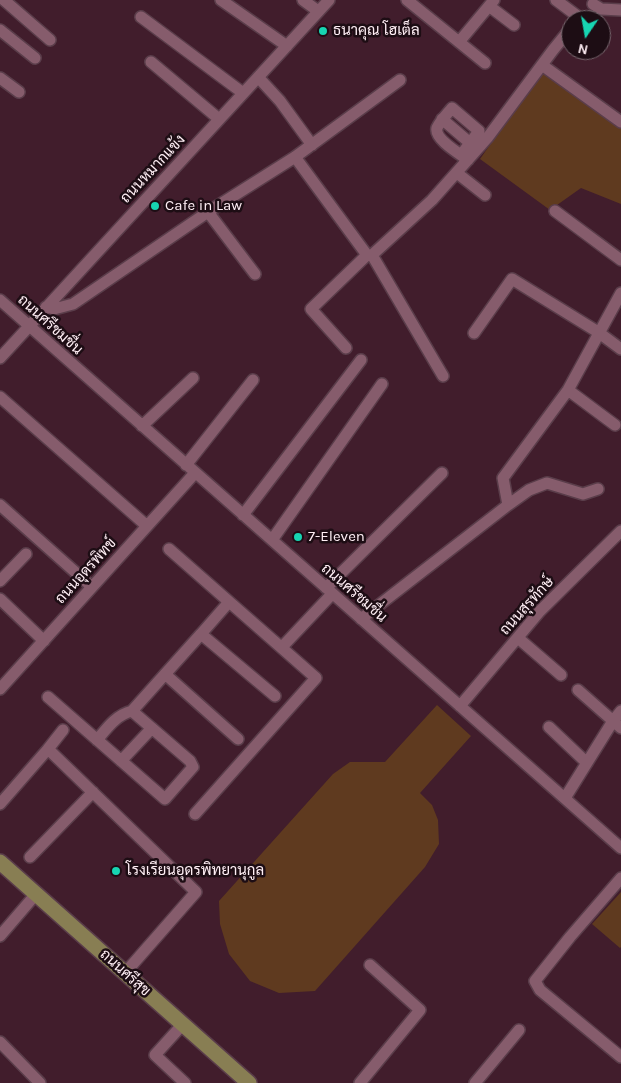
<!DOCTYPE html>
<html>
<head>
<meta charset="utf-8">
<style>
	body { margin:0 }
	#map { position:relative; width:621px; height:1083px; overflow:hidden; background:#411d2c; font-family:Karla,sans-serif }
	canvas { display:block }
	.north { position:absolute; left:561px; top:10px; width:50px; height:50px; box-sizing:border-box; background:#1d0d14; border:1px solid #77676e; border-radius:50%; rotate:192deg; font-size:14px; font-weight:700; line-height:20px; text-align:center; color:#ffeff5 }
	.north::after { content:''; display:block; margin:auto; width:18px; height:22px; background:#17d5b2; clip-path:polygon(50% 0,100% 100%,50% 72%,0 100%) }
</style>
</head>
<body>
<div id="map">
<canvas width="621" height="1083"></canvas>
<div class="north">N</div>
</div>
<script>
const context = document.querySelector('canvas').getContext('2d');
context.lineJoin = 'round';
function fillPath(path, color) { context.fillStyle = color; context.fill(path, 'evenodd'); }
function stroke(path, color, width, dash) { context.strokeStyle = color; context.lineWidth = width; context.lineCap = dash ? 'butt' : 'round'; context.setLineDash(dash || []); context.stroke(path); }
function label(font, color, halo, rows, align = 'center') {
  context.font = font + ' Karla,Sarabun,sans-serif'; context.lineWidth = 5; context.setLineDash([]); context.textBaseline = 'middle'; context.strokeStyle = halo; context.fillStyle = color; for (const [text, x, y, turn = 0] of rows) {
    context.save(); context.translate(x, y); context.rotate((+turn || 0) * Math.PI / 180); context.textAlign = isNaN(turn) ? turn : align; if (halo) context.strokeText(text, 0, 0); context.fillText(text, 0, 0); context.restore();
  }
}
const green = new Path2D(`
	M542,71L621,128V204L581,188L550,210L480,159Z
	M437,705L471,736L420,793L432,805L438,820L439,844L425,867L315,991L279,993L250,981L229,954L220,924L219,901L333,774L350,762H385Z
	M621,892V947L620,948L592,924Z`);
const minor = new Path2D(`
	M4,0L50,40
	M221,0L287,46
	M303,0L318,11
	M407,0L485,63
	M556,0L580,18
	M593,4L601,9L621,10
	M489,6L514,25
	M141,17L243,93
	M0,30L35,58
	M459,42L494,0
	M151,62L219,119
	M542,65L621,122
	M258,77L280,101L312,145
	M0,78L19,92
	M442,119L470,143
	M461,155L479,131L452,108C447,114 440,121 437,128C434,139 460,154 468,160
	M295,157L367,255H372L432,200L488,137L553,50L571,28
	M457,173L485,195
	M555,211L621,260
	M208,212L255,274
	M372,255L443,376
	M0,300L621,848
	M46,307L54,309L73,304L208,212L295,157L400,80
	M474,333L512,279L598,332L621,349
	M346,348L311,309L367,255
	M0,358L329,0
	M568,390L615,425
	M0,397L147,526
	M142,426L193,378
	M186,465L253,380
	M0,505L92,587
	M508,505L529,490L547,483L583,494L598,489
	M243,515L361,360
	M272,540L382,384
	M169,549L316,678L195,814
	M0,581L26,554
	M326,588L442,473
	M0,599L44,641
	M229,602L201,634L275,696
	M361,619L508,505L503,478L568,390L621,293
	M518,638L561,675
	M282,647L332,594
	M165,674L238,739
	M0,689L195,473
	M578,690L621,728
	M48,697L165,799L193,767L190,761L132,711
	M460,706L540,611L621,531
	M549,727L587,763
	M97,740C107,728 116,715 132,711L201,634
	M48,749L63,730
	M121,761L152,728
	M565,798L613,721L621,711
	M0,804L48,749L196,892L125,973
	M30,857L93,792
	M621,878L570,937L535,981L540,990L621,1057
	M0,936L36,894
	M183,1024L155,1055L185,1083
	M0,1042L40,1083
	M360,1083L420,1010L370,965
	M475,1083L519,1030`);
const major = new Path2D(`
	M0,862L249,1083`);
const markers = [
	[323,31,5,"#17d5b2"],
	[155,206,5,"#17d5b2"],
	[298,537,5,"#17d5b2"],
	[116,871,5,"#17d5b2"]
];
const poiNames = [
	["ธนาคุณ โฮเต็ล",333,31],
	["Cafe in Law",165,206],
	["7-Eleven",308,537],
	["โรงเรียนอุดรพิทยานุกูล",126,871]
];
const streetNames = [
	["ถนนหมากแข้ง",153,169,-47],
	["ถนนศรีชมชื่น",50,325,42],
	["ถนนอุดรพิทข์",86,571,-48],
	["ถนนศรีชมชื่น",354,593,41],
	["ถนนสุรทักษ์",527,606,-48],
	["ถนนศรีสุข",125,973,42]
];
fillPath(green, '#5f3a1f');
stroke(minor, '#5a3d4a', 14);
stroke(major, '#5a3d4a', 18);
stroke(minor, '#865c6c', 11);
stroke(major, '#887e53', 15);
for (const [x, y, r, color] of markers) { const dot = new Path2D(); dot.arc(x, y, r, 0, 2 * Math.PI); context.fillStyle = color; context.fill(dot); stroke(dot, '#1d0d14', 2); }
label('15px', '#ffeff5', '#1d0d14', poiNames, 'left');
label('15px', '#ffeff5', '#1d0d14', streetNames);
</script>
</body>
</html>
